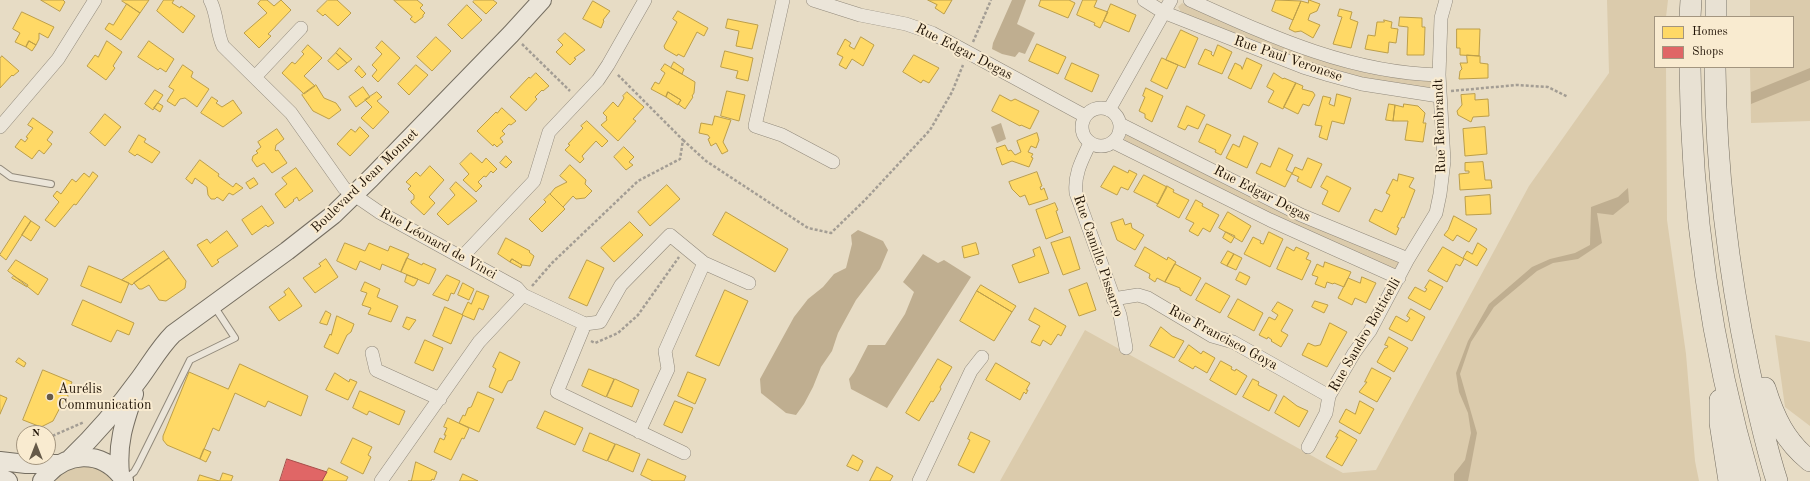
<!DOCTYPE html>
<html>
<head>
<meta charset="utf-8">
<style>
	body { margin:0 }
	#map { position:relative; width:1810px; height:481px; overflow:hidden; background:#e7dcc5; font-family:"Old Standard TT",serif }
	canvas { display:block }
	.legend { position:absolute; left:1654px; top:16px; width:140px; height:52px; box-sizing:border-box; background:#f9ebd0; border:1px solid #a3957f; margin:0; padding:5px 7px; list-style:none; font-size:12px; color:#211406 }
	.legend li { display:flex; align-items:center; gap:8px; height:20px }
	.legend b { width:20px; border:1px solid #a3957f }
	.north { position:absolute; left:16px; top:425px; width:40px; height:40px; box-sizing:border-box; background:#f9ebd0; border:1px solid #a3957f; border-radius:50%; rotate:0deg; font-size:11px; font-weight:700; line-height:16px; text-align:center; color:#211406 }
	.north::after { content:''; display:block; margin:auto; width:14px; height:18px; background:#665a49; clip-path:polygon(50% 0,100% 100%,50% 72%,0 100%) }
</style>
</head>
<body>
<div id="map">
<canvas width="1810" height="481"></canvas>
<ul class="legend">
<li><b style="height:11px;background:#ffd966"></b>Homes</li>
<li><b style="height:11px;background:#e06666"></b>Shops</li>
</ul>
<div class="north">N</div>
</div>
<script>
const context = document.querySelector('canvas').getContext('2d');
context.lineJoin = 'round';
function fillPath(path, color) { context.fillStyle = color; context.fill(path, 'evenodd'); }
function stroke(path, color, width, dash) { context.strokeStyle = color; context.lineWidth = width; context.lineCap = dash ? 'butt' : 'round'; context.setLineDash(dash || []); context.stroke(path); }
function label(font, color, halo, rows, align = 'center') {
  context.font = font + ' "Old Standard TT",serif'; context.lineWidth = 4; context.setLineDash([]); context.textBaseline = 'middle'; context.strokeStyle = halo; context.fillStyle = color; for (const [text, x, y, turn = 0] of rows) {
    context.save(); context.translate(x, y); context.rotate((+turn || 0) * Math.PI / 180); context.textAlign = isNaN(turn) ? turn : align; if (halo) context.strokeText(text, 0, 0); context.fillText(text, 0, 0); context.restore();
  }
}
const green = new Path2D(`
	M1607,0H1668L1666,17H1655V67H1666L1667,220L1686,354L1695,461L1699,481H1000L1085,330L1343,473L1376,470L1529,186L1609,73Z
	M1750,0H1810V121L1751,123L1750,67H1793V17H1750Z
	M1182,3L1235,25L1432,81L1434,86L1432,89L1355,79L1303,64L1181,12L1178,7Z
	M1128,134L1397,260L1400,263L1397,269H1394L1290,224L1124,141L1125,136Z
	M1775,335L1810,342V426L1785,407Z
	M76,466C91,466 104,468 113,481H52L58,475Z`);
const water = new Path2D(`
	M1012,0H1026L1017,24L1035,33L1025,54L1019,52L1015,57L1002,54L992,49L993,43Z
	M1810,68V80L1751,104V92Z
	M1001,123L1006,139L997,143L991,127Z
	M1628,188L1629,202L1613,215L1597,213L1602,243L1578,259L1553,263L1537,271L1494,307L1471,342L1460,374L1477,433L1468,481H1454V474L1465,460L1471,433L1468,413L1459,392L1456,373L1468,341L1489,304L1532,267L1550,259L1575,253L1590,245L1591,207L1618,197Z
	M858,230L883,241L888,250L880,269L856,300L838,333L832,351L821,367L813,387L804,404L796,415L786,413L761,393L760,379L794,317L808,299L823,287L834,274L846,268L852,244L851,235Z
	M923,254L938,263L944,260L971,277L887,408L851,389L849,379L854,372L868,345H885L905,314L914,292L903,282Z`);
const homes = new Path2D(`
	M41,0H63L65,2L60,11Z
	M123,0H149L140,13L122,1Z
	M164,0H174L172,3L180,8L181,6L195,16L183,33L157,11Z
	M261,0H267L274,6L281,0L291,10L268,34L271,36L259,48L244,33L267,13L258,4Z
	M328,0H337L351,13L338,26L325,14L323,16L317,11Z
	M394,0H417L423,5L420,8L425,13L423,15V17L415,23L410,19L412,17Z
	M475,0H493L497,3L486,14L473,2Z
	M928,0H952L944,14L935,8L937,5Z
	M1041,0H1069L1075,3L1068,18L1039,6Z
	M1083,0H1097L1094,7L1108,12L1100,28L1094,25L1095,23L1077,15Z
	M1276,0L1301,1L1293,20L1272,11Z
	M1309,0L1320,4L1317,11L1310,14L1308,20L1320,25L1313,38L1301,31L1295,32L1289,29L1301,1L1308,3Z
	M593,1L610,11L603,20L604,21L601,28L583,19Z
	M127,4L140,13L121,40L105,29L109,23L113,25Z
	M1111,4L1136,15L1129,32L1104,21Z
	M467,5L482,20L462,39L448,25Z
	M1340,9L1352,12L1350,19L1358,22L1351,48L1333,44L1342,17L1338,16Z
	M678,11L708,28L704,36L697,32L684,57L678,54L677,56L665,49L664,46L677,22L673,19Z
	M22,12L54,27L48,38L39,33V39L36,45L29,41L26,47L15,42L20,33L13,29Z
	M1400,17L1422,18V27H1425L1424,55H1407L1408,27L1399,26Z
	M728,19L758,25L752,49L736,46L739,31L726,28Z
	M1384,20L1392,22L1391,28L1398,29L1396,43L1389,42L1388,53L1365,49L1368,35L1375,36L1377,22H1384Z
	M1457,29H1480L1479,56L1460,55V48H1457Z
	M1181,30L1198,38L1185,68L1166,60Z
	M565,33L585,50L574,58L576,59L570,65L556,52L563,45L558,40Z
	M436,37L451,51L432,71L417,57Z
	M861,37L874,45L863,66L852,59L846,69L839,65L843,57L837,54L845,39L851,43L849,46L854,49Z
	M29,41L36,45L32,51L26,47Z
	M107,41L122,52L113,66L115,68L106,80L87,66L95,55L98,57Z
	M149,41L174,59L166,72L160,68L158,70L138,57Z
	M382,41L400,58L378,82L372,76L377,70L372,65L382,54L376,48Z
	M1037,44L1066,57L1058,74L1029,61Z
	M308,45L322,58L304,76L315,86L304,94L282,73L292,62L295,64L304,54L302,52Z
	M1218,45L1232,52L1222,74L1198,64L1205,49L1212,52L1211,54L1213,56Z
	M340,48L352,59L347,63L336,53Z
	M725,51L753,58L748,81L736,78L738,71L721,67Z
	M336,53L347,63L338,70L328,61Z
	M914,55L939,68L929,83L923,80L921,83L903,72Z
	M1467,55L1480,56V63L1488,64V78L1459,79L1460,71L1462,69L1460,63H1467Z
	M2,56L19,71L13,76L12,75L0,88V59Z
	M1162,58L1178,65L1167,89L1151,81Z
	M1247,58L1262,65L1251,89L1228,78L1235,63L1241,66L1242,69Z
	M674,62L684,69L682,74L671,68Z
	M1072,63L1099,75L1092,92L1065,79Z
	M665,64L695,82L694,93L692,96L693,97L685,109L678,104L681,100L668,92L666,97L651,89L655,82L659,84L665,73L661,70Z
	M183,65L193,72L191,77L209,89L197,107L185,98L180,99L175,106L167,101L174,90L169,87Z
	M416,65L428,75L409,95L398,84Z
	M359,66L366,74L362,78L355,71Z
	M536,73L549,86L543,91L542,90L535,97L537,99L526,111L510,97L529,77L530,78Z
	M1274,73L1283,79L1284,78L1296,83L1283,109L1268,102L1274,91L1267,87Z
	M1296,83L1303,86L1302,89L1313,92L1315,95L1309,106L1303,104L1298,114L1284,107Z
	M316,85L324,98L336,103L341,110L329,119L313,111L302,95Z
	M363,87L370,97L356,107L349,97Z
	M1146,88L1163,96L1152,122L1145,118V114L1139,111L1145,97L1143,96Z
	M155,90L163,95L153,110L145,104Z
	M727,91L745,95L739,121L721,116Z
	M377,92L382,97L377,101L389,112L373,129L361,118L372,107L365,100Z
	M627,92L644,107L633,119L636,121L618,141L601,125L607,120L606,118L607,117L603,113L613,102L618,107L624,98L623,96Z
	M668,92L681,100L678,105L666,97Z
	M1337,94L1351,98L1344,124L1332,121L1327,140L1319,137L1322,126L1315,125L1323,96L1331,98L1329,104L1334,106Z
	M1475,94V100L1488,99L1489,116L1473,117L1471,122L1458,115L1457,111L1462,105L1461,95Z
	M1000,95L1011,101L1015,99L1039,111L1030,129L1021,125L1020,126L992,111Z
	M212,97L218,101L216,103L222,107L233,100L242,113L223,127L201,113Z
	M158,103L163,106L160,112L154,108Z
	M1389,104L1395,105L1393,121L1386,120Z
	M1404,104L1418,106L1425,113L1423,123H1426L1423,142L1405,140L1408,121H1393L1395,105L1403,107Z
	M1187,106L1205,115L1198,129L1188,125L1185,130L1178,127Z
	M502,108L516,121L511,125L509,124L502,131L505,134L500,138L503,142L497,147L494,144L493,146L477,131L496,112L497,113Z
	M105,114L121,127L105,146L90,133Z
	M715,116L731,120L723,142L728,151L722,154L716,143L711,146L708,139L710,138L708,135L699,133L701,123L712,125Z
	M33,118L53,132L47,140L52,144L44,154L39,150L32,159L15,147L21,139L25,142L28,138L26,137L33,128L28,125Z
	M587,121L608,141L602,147L596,141L582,156L584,159L580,163L565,150L570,145L568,144L583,128L581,126Z
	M1207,124L1231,135L1221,155L1215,152L1216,150L1199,142Z
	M360,127L369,136L350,156L337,144L351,129L355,132Z
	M1485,127L1487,154L1465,156L1463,129Z
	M277,129L284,139L276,145L275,150L276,151L278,150L287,163L272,173L264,163L257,167L252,160L253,156L258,153L256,151L261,147L258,142Z
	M1037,133L1039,140L1036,148L1031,146L1028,152L1033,154L1031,157L1033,158L1029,167L1012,161L1002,165L996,148L1005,145L1008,151L1011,150L1015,155L1021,152L1017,141Z
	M139,135L146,139L144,142L160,152L152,163L137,154L135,156L129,152Z
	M1244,136L1258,143L1247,168L1226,158L1233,144L1239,147Z
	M624,147L634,157L629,162L633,165L626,170L614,157Z
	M1279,148L1293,155L1286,170L1292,173L1285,187L1256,173L1261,163L1270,167Z
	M471,153L482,163L486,158L497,169L493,173L491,171L486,177L484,176L478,182L482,186L476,192L463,180L469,174L460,164Z
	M506,156L512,162L506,168L500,163Z
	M1308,158L1322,164L1311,188L1297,181L1299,177L1292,174L1295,167L1302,170Z
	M200,160L219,174L218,176L233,187L236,183L243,188L233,195L229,193L223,201L217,197L215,199H211L208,195L207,187L195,178L192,184L186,179Z
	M1483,162L1485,180H1491L1492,188L1460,190L1459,174L1469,173V171H1465V163Z
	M570,165L586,180L585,184L592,191L585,198L576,199L573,196L563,207L550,194L555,188L567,182L560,176Z
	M430,166L444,180L429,197L435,203L424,215L411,203V201L414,199V195L408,189L411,186L406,182L416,172L420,176Z
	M1114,166L1128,173L1129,170L1137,174L1128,190L1121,187L1117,195L1101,187Z
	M296,168L313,191L299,201L297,197L293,200L294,201L285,208L275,194L287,184L282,178Z
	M93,172L98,176L76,205L74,204L55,227L45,220L59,202L53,196L57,191L61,194L72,179L76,182L84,173L89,177Z
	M1037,172L1042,186L1040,187L1041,190L1044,188L1048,199L1029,205L1025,195L1020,197L1012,189L1009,182Z
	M1399,174L1414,178L1409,187L1415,190L1404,218L1402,217L1397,227L1399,228L1396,235L1369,221L1375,209L1382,212L1390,195L1386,193L1393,179L1397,181Z
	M1144,175L1167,187L1158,204L1134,192Z
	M1327,176L1351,188L1339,212L1322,204L1328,191L1321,187Z
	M254,178L258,184L250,189L246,183Z
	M456,182L477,201L448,225L437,214L455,195L450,189Z
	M667,185L680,199L650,226L638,212Z
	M1167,186L1174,190L1173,192L1189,200L1179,218L1157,206Z
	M550,194L565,209L542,232L529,219L546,202L544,200Z
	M1490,195L1491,214L1466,215L1465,197Z
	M1196,200L1203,204L1202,206L1219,215L1210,232L1203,228L1198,236L1189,231L1194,223L1186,219Z
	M1055,203L1058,210L1056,211L1063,232L1046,239L1036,210Z
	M262,206L274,223L268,227L266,225L252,235L242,220Z
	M726,212L788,249L775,272L713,235Z
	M1228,212L1251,226L1242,242L1219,228Z
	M25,216L31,221L6,260L0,255Z
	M1454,216L1477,229L1469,242L1457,235L1453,241L1444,235L1448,230Z
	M1123,219L1125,225L1131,223L1132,228L1144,235L1135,250L1117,240L1111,223Z
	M31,221L40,227L31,241L22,235Z
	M630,222L643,235L614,262L601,248Z
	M227,231L238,246L217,260L219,262L212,267L197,245L207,239L210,243Z
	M1226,232L1235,236L1231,243L1223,238Z
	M1269,232L1283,239L1270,267L1244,254L1253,237L1261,241L1260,243L1263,244Z
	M1070,237L1080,269L1063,275L1051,243Z
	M506,238L530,251L529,252L534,256L530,266L522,265L512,259L510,262L498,254Z
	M345,243L365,251L369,243L388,251L390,246L409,254L401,272L382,264L380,270L360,261L356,270L337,261Z
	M976,243L979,254L964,258L962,247Z
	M1478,243L1487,249L1477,266L1463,258L1467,251L1472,254Z
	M1040,247L1049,273L1019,283L1012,265L1035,256L1033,250Z
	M1145,247L1167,260L1168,257L1176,262L1165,282L1157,278L1155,282L1149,278L1150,274L1135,266Z
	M1287,247L1294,251L1296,247L1309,253L1306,259L1311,261L1302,280L1277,269Z
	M1443,247L1464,259L1460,266L1456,264L1447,282L1428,271Z
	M164,251L169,258L134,283L132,285L122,280Z
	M1228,251L1234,254L1227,266L1221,263Z
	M1234,254L1242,258L1236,270L1227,266Z
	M169,258L186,281L185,288L166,301L159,300L149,285L142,289H139L134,283Z
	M407,258L422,265L423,263L436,269L429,284L401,272Z
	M326,259L338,277L315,293L303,278L321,266L319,264Z
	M512,259L522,265L521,268L510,262Z
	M16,260L48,279L38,295L8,271Z
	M587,260L604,268L587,306L569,298Z
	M1325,262L1351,272L1344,287L1334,283L1333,284L1327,282L1325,288L1315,284L1318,277L1312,275L1317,264L1323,267Z
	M1175,264L1201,278L1191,296L1180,290V288L1165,282Z
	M89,266L129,283L121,303L81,286Z
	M1240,272L1250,277L1246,285L1236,280Z
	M407,275L418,279L415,285L413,286L405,282Z
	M447,275L460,281L454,294L451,293L448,301L433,295Z
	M14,276L28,285L27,287L12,278Z
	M1362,277L1376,283L1366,303L1355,298L1352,305L1338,298L1348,278L1360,283Z
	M1430,280L1443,287L1430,310L1408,298L1415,287L1425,292L1427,289L1425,288Z
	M365,282L380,289L377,297L398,306L391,322L368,314L371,308L362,305L367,293L361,291Z
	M463,283L474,289L469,300L458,295Z
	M1087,283L1096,310L1079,316L1069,290Z
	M1206,283L1230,296L1220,313L1196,300Z
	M981,285L1016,306L1012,312L977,291Z
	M289,288L302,306L279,321L269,307L286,295L284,292Z
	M725,290L748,301L719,366L696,356Z
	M477,291L489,296L483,310L479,308L474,320L462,315L468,302L471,304Z
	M977,291L1012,312L994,341L960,321Z
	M1238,299L1263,313L1254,331L1228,317Z
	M83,300L134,323L129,335L117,330L111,342L72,325Z
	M1315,301L1328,305L1324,313L1312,307Z
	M1278,302L1293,310L1281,331L1288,335L1281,347L1271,341L1272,340L1268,337L1267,339L1259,335L1269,317L1275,320L1278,315L1272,311Z
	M445,307L463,315L451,344L433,336Z
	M1035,308L1066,326L1061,336L1058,334L1051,345L1043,340L1040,346L1031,342L1040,326L1029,320Z
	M1411,309L1425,317L1412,341L1389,329L1396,316L1407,322L1410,318L1407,316Z
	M326,311L331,314L327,325L320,323Z
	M337,316L354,324L351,332L347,335L338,354L324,347L330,334L331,335Z
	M407,317L416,320L409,330L403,327Z
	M1330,323L1347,332L1327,367L1302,355L1308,343L1315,346L1320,345Z
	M1161,327L1172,336L1184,341L1174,358L1150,346Z
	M1389,337L1408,348L1394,372L1377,362L1385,348H1387L1388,346L1385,345Z
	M425,340L443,348L433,371L415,363Z
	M1189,345L1201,354L1203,351L1215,358L1207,373L1195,366L1193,369L1179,361Z
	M500,352L520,362L512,380L508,381L502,393L489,387L496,369L493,367Z
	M19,358L26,363L24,367L16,362Z
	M938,359L952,367L940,387L941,389L933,402L931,401L919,421L906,413Z
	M1221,361L1232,367L1231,369L1235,371L1236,369L1247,376L1236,395L1210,380Z
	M996,363L1030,383L1026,390H1028L1026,394L1024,392L1020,400L986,380Z
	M240,364L308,396L301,416L268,401L265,407L235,393L219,431L213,428L200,459L167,445L163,440V436L189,372L228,389Z
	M1372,368L1391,378L1377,402L1359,392L1367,382H1365Z
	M589,369L614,379L606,397L582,386Z
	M43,370L72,382L67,393L68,396L67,399L64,400L53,421L41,427L23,420Z
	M688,372L706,379L695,404L678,396Z
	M335,373L349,382L350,379L357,382L348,400L326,390Z
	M615,379L639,390L632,407L607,397Z
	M1253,379L1259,382L1258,385L1277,395L1269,411L1243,397Z
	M360,391L405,411L399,425L369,411L367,415L353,408Z
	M478,392L494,399L479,432L459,423L463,415L465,416L468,408L471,407Z
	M0,395L7,398L0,414Z
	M1284,396L1297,406L1308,411L1299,427L1275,413Z
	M675,401L693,408L682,433L664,425Z
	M1360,401L1374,409L1360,434L1339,422L1346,409L1355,414Z
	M545,411L583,428L575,445L537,428Z
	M448,418L469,428L464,439L462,438L451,460L434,452L440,438L444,440L446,435H444L447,428L444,427Z
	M1340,430L1357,440L1342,466L1326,457L1338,437H1336Z
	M971,432L990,441L974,473L958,465L970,440L968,439Z
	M590,433L615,444L607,461L583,451Z
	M353,438L372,447L368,455L371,457L363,474L341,463Z
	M616,444L640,454L633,472L608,461Z
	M204,449L211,452L206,462L200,459Z
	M853,455L863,461L858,471L847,466Z
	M648,459L686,476L684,481H653L641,475Z
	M416,462L437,472L434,480L432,479L431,481H408H411Z
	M877,467L893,476L890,481H870Z
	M329,468L348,477L346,481H322Z
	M223,473L233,476L231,481H220Z
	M463,474L478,481H460Z
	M200,475L219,481H198Z`);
const shops = new Path2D(`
	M287,459L327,472L322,481H280Z`);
const path = new Path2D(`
	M973,42L991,0
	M522,44L570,91
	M1451,91L1517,85L1548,87L1568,97
	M683,140L706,161L808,228L831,233L865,200L930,130L952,92L963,65
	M532,286L552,263L638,181L680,159L683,140L617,74
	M591,341L595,343L618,333L638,315L679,257
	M48,438L84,422`);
const service = new Path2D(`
	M0,169L11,177L51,184
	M125,479L134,472L138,465L190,360L235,338L214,306`);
const minor = new Path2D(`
	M210,0C218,15 216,31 223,46L291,113L344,188L379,212L517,288L523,295L585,324
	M783,0L755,126L782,135L833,162
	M813,0L860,15L906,24L932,33L1085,116
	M1144,0L1163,12L1303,67L1329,75L1362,84L1439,96
	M1190,0C1270,36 1349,73 1439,75
	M255,77L301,28
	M1082 127a19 19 0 1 1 38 0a19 19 0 1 1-38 0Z
	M1109,110L1171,0
	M1120,124L1301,215L1408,259
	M0,127L58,59L95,0
	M1113,142L1270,220L1399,278
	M1090,143C1082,160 1074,174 1076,193L1120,315L1126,348
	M462,257L534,181L549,132L598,80L608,65L645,0
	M1113,299L1138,295L1148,298L1212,336L1233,342L1329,396
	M372,353L376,370L440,399
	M639,432L668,369L665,351L704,263L749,283
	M1308,447L1326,413L1329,396L1354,353L1370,331L1408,259L1436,213L1440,194L1444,161L1439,75L1441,18L1446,0
	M684,453L557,392L585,324L600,322L621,285L670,235L704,263
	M381,481L479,342L523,295
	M919,481L971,371L982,357`);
const secondary = new Path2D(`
	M70,459C96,434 119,407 140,378C151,363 160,347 173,334L287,251L333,215L371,178L511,34L542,0
	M0,461L26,464H59
	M120,474C117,443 124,423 134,394
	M0,477L8,481
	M42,481C64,451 102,448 124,480`);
const trunk = new Path2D(`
	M1690,17L1691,0
	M1716,17V0
	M1690,67C1691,207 1711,347 1750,481
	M1715,67C1716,169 1728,269 1749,369C1757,406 1765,444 1777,481
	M1765,388C1774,417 1785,441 1810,461
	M1720,400V423L1729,481`);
const markers = [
	[50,397,4,"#665a49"]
];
const streetNames = [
	["Rue Edgar Degas",964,52,27],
	["Rue Paul Veronese",1288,59,19],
	["Rue Rembrandt",1440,126,-92],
	["Boulevard Jean Monnet",365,181,-44],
	["Rue Edgar Degas",1262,194,27],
	["Rue Léonard de Vinci",438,244,29],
	["Rue Camille Pissarro",1098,256,71],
	["Rue Sandro Botticelli",1365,335,-60],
	["Rue Francisco Goya",1223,338,28]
];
const poiNames = [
	["Aurélis",58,389],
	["Communication",58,405]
];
fillPath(green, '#dbcbac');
fillPath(water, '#bfae90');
fillPath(homes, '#ffd966');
stroke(homes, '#bc9e49', 1);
fillPath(shops, '#e06666');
stroke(shops, '#a74d49', 1);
stroke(service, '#91897b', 8);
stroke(minor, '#91897b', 14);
stroke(secondary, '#756e61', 20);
stroke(trunk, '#756e61', 22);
stroke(path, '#a39d94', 2.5, [3, 2]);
stroke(service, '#ebe5d9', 6);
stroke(minor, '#ebe5d9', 13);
stroke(secondary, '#ebe5d9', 18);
stroke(trunk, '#e8e1d3', 21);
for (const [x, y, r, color] of markers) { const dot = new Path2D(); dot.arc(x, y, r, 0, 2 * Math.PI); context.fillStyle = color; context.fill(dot); stroke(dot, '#f9ebd0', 1.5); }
label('14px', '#211406', '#f9ebd0', streetNames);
label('14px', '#211406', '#f9ebd0', poiNames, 'left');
</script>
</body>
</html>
